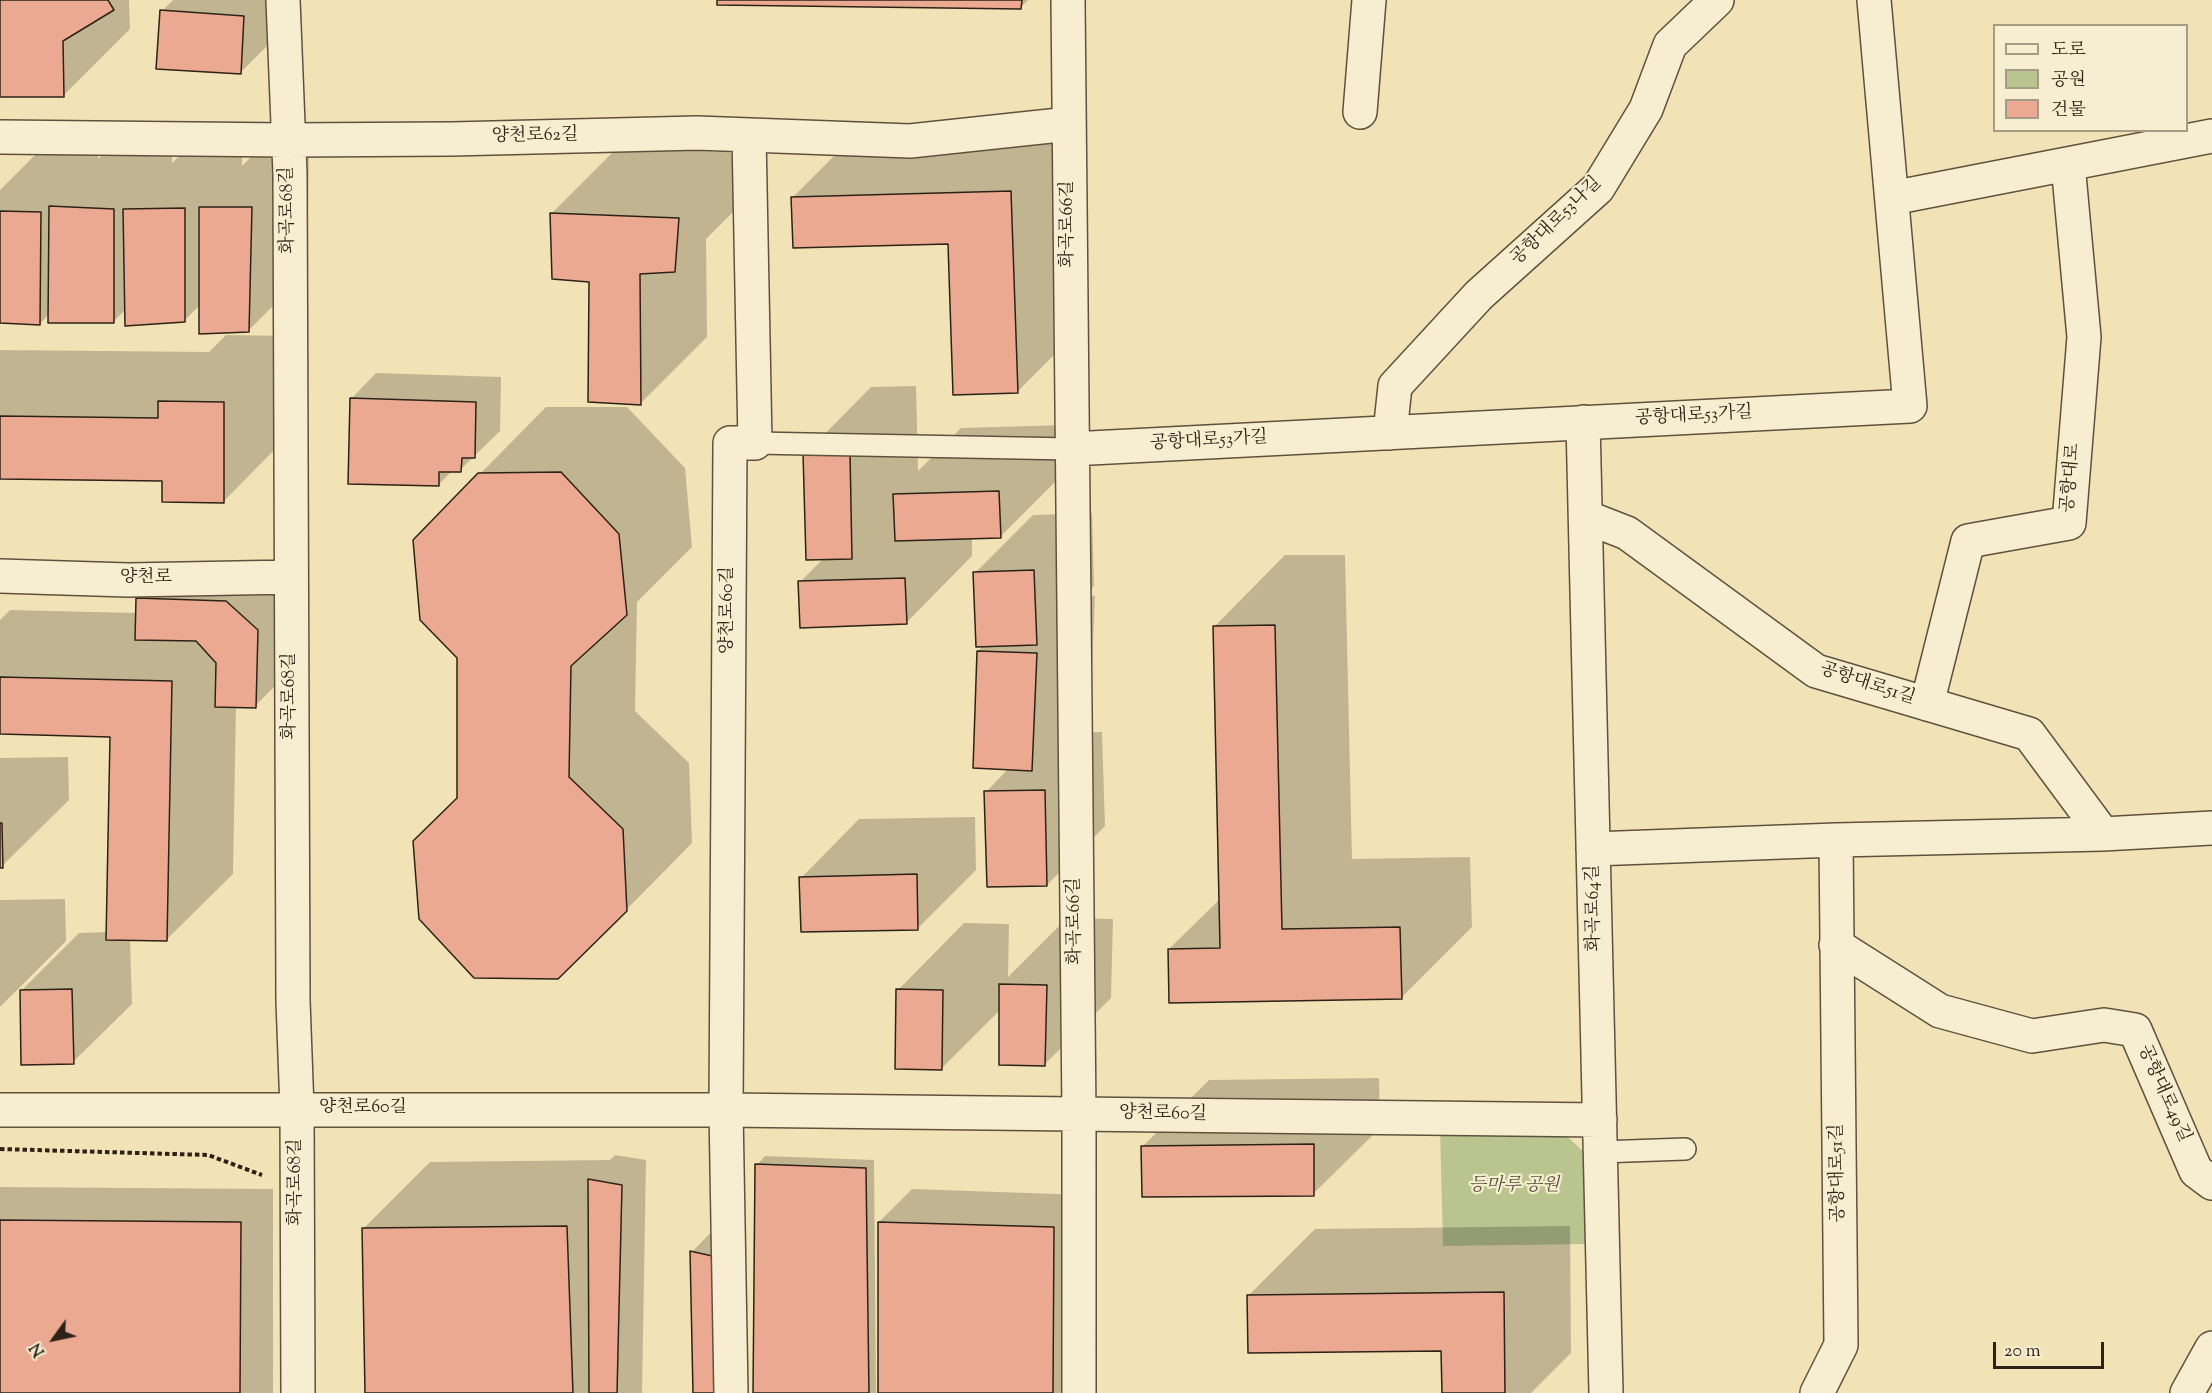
<!DOCTYPE html>
<html>
<head>
<meta charset="utf-8">
<style>
	body { margin:0 }
	#map { position:relative; width:2212px; height:1393px; overflow:hidden; background:#f2e3b6; font-family:"Sorts Mill Goudy","Noto Serif KR",serif }
	canvas { display:block }
	.legend { position:absolute; left:1993px; top:24px; width:195px; height:108px; box-sizing:border-box; background:#f7edd0; border:2px solid #a69c86; margin:0; padding:8px 10px; list-style:none; font-size:18px; color:#2c2217 }
	.legend li { display:flex; align-items:center; gap:12px; height:30px }
	.legend b { width:30px; border:2px solid #a69c86 }
	.north { position:absolute; left:24px; top:1309px; width:60px; height:60px; -webkit-text-stroke:4px #f7edd0; paint-order:stroke; rotate:237deg; font-size:16px; font-weight:700; line-height:24px; text-align:center; color:#2c2217 }
	.north::after { content:''; display:block; margin:auto; width:21px; height:27px; background:#2c2217; clip-path:polygon(50% 0,100% 100%,50% 72%,0 100%) }
	.scale { position:absolute; left:1993px; top:1342px; width:111px; height:27px; box-sizing:border-box; border:3px solid #2c2217; border-top:0; padding-left:8px; font-size:18px; line-height:21px; white-space:nowrap; color:#2c2217; -webkit-text-stroke:4px #f7edd0; paint-order:stroke }
</style>
</head>
<body>
<div id="map">
<canvas width="2212" height="1393"></canvas>
<ul class="legend">
<li><b style="height:8px;background:#f7edd0"></b>도로</li>
<li><b style="height:16px;background:#bac48e"></b>공원</li>
<li><b style="height:16px;background:#eaa990"></b>건물</li>
</ul>
<div class="north">N</div>
<div class="scale">20 m</div>
</div>
<script>
const context = document.querySelector('canvas').getContext('2d');
context.lineJoin = 'round';
function fillPath(path, color) { context.fillStyle = color; context.fill(path, 'evenodd'); }
function stroke(path, color, width, dash) { context.strokeStyle = color; context.lineWidth = width; context.lineCap = dash ? 'butt' : 'round'; context.setLineDash(dash || []); context.stroke(path); }
function label(font, color, halo, rows, align = 'center') {
  context.font = font + ' "Sorts Mill Goudy","Noto Serif KR",serif'; context.lineWidth = 4.5; context.setLineDash([]); context.textBaseline = 'middle'; context.strokeStyle = halo; context.fillStyle = color; for (const [text, x, y, turn = 0] of rows) {
    context.save(); context.translate(x, y); context.rotate((+turn || 0) * Math.PI / 180); context.textAlign = isNaN(turn) ? turn : align; if (halo) context.strokeText(text, 0, 0); context.fillText(text, 0, 0); context.restore();
  }
}
const green = new Path2D(`
	M1558,1128L1586,1154L1589,1244L1443,1246L1440,1129Z`);
const shadow = new Path2D(`
	M0,0H129L130,29L63,96H0Z
	M173,0H299L298,15L240,73L162,11Z
	M718,0H1028L1021,7Z
	M1077,125L1084,325L1017,392L949,243L793,197L859,131Z
	M618,147L744,153L741,204L706,239L707,337L640,404L591,280L552,213Z
	M108,148L172,151V163L183,152L242,151V166L258,150L309,149L307,272L248,331L201,304L184,321L126,309L113,322L49,314L40,324L0,321V190L38,152L98,155V159Z
	M226,335L290,336L289,435L223,502L163,479L0,478V350L209,352Z
	M376,373L501,377L500,431L460,470H453L438,485L351,399Z
	M916,386L918,471L961,428L1065,425L1067,470L1001,536L972,537V556L906,623L800,582L824,558L805,454L871,387Z
	M546,407H627L685,468L692,547L637,602L635,711L689,763L692,843L626,910L458,797L480,474Z
	M1092,513L1094,586L1085,595L1095,596L1090,711L1068,733L1102,732L1105,826L1047,885L986,792L1009,768L978,651L984,645L975,573L1033,515Z
	M1285,555H1345L1352,859L1470,857L1472,927L1401,998L1169,949L1221,898L1215,626Z
	M170,566L291,597L288,673L255,706H236L233,874L166,940L130,939L132,1004L73,1062L21,991L79,933L108,932L111,735L0,733V620L10,610L137,613V599Z
	M68,757L69,800L2,866H0V758Z
	M975,817L976,870L918,928L801,878L859,819Z
	M65,899L66,941L0,1007V900Z
	M1067,918L1113,919L1111,998L1045,1064L1001,1009L942,1068L898,990L964,923L1009,924L1008,977Z
	M1379,1078L1380,1128L1313,1194L1143,1146L1209,1080Z
	M615,1155L646,1160L642,1393H366L363,1229L430,1162L610,1160Z
	M765,1156L874,1160L876,1393H754L757,1165Z
	M0,1187L273,1189V1393H0Z
	M912,1189L1086,1195L1068,1393H880L879,1222Z
	M717,1226L695,1393L692,1252Z
	M1570,1226L1571,1353L1531,1393H1444L1443,1350L1248,1296L1315,1229Z`);
const building = new Path2D(`
	M0,0H108L114,10L63,41L64,97H0Z
	M717,0H1022L1021,9L717,5Z
	M160,10L244,16L241,74L156,69Z
	M1011,191L1018,393L953,395L948,244L793,248L791,197Z
	M49,206L114,209V323H48Z
	M199,207H252L249,332L199,334Z
	M185,208V322L125,326L123,209Z
	M0,211L41,212L40,325L0,323Z
	M550,213L679,218L675,272L640,274L641,405L588,402L589,282L552,279Z
	M350,398L476,402L475,458H462L461,472H439V486L348,484Z
	M158,401L224,402V503L162,502V481L0,479V416L158,418Z
	M850,452L852,559L806,560L803,453Z
	M561,472L619,534L627,615L571,666L569,777L623,829L627,911L558,979L474,978L419,919L413,841L457,798V658L420,620L413,540L478,473Z
	M999,491L1001,538L895,541L893,494Z
	M1034,570L1037,645L976,647L973,572Z
	M905,578L907,624L800,628L798,581Z
	M136,598L226,601L258,630L256,708L215,707L216,663L196,641L135,640Z
	M1275,625L1282,929L1400,927L1402,999L1169,1003L1168,949L1220,948L1213,626Z
	M977,651L1037,653L1032,771L973,768Z
	M0,677L172,681L167,941L106,940L110,737L0,734Z
	M1045,790L1047,886L987,887L984,791Z
	M0,823H2L3,868H0Z
	M917,874L918,930L801,932L799,877Z
	M999,984L1047,985L1045,1066L999,1065Z
	M72,989L74,1064L21,1065L20,990Z
	M896,989L943,990L942,1070L895,1069Z
	M1314,1144V1196L1142,1197L1141,1146Z
	M755,1164L866,1168L869,1393H753Z
	M588,1179L622,1185L617,1393H589Z
	M0,1220L241,1222L240,1393H0Z
	M878,1222L1054,1227L1053,1393H878Z
	M567,1226L573,1393H365L362,1228Z
	M690,1251L717,1257L718,1393H693Z
	M1504,1292L1505,1393H1442L1441,1351L1248,1353L1247,1295Z`);
const path = new Path2D(`
	M0,1149L208,1155L262,1175`);
const lane = new Path2D(`
	M755,443L1071,449
	M1600,1152L1685,1149`);
const street = new Path2D(`
	M283,0L290,174L293,1001L297,1109L298,1393
	M1068,0L1079,1114V1393
	M1360,112L1369,0
	M0,137L288,140L452,139L697,133L910,141L1069,124
	M1892,198L2212,136
	M1583,422L1606,1393
	M1390,433L1395,386L1479,295L1598,188L1646,109L1670,45L1717,0
	M1071,449L1910,406L1874,0
	M1586,517L1627,533L1816,671L2029,734L2103,834
	M0,576L128,580L291,577
	M1927,704L1968,541L2069,523L2084,337L2068,164
	M1593,849L1836,840L2103,834L2212,828
	M1836,945L1940,1011L2032,1036L2104,1025L2135,1030L2196,1171L2212,1183
	M0,1110H726L1600,1120
	M731,1393L726,1110L730,443H755L749,135
	M1817,1393L1841,1345L1836,840
	M2187,1393L2212,1348`);
const streetNames = [
	["양천로62길",535,137,-1],
	["화곡로68길",289,210,-91],
	["공항대로53나길",1557,222,-44],
	["화곡로66길",1069,224,-90],
	["공항대로53가길",1694,417,-3],
	["공항대로53가길",1209,442,-3],
	["공항대로",2072,478,-85],
	["양천로",146,579],
	["양천로60길",729,610,-90],
	["공항대로51길",1867,685,18],
	["화곡로68길",291,696,-90],
	["화곡로64길",1595,908,-91],
	["화곡로66길",1076,921,-91],
	["공항대로49길",2163,1094,66],
	["양천로60길",363,1109],
	["양천로60길",1163,1115,1],
	["공항대로51길",1839,1173,-91],
	["화곡로68길",297,1182,-90]
];
const parkNames = [
	["등마루 공원",1514,1187]
];
fillPath(green, '#bac48e');
fillPath(shadow, '#0003');
fillPath(building, '#eaa990');
stroke(building, '#2c2217', 1.5);
stroke(lane, '#5e523f', 24);
stroke(street, '#5e523f', 36);
stroke(path, '#2c2217', 4, [4.5, 3]);
stroke(lane, '#f7edd0', 21);
stroke(street, '#f7edd0', 33);
label('18px', '#2c2217', '#f7edd0', streetNames);
label('italic 18px', '#57533b', '#f7edd0', parkNames);
</script>
</body>
</html>
